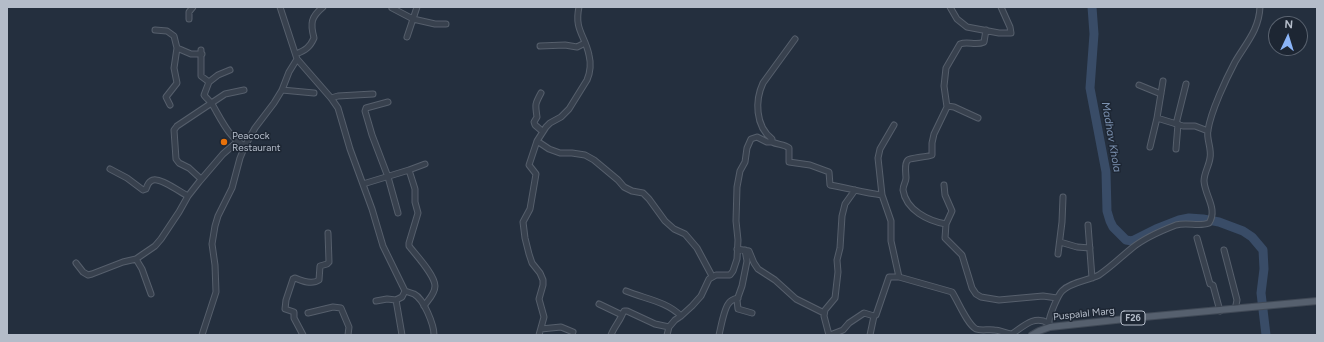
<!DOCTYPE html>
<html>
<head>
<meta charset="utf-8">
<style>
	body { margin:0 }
	#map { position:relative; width:1324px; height:342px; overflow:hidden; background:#242f3e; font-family:Figtree,sans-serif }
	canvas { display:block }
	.frame { position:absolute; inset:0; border:8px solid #b4bcc9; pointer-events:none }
	.north { position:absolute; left:1268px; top:16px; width:40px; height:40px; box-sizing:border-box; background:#1d2633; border:1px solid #59626f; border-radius:50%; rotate:4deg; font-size:11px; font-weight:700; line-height:16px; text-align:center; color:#b4bcc9 }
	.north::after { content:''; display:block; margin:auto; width:14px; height:18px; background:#8ab4f8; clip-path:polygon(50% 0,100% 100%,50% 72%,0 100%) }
</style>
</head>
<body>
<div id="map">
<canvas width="1324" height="342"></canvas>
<div class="frame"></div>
<div class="north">N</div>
</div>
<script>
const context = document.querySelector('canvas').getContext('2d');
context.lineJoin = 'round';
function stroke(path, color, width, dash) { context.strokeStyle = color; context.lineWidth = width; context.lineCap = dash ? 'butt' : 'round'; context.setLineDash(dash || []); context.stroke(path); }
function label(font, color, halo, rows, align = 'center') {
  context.font = font + ' Figtree,sans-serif'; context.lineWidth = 3; context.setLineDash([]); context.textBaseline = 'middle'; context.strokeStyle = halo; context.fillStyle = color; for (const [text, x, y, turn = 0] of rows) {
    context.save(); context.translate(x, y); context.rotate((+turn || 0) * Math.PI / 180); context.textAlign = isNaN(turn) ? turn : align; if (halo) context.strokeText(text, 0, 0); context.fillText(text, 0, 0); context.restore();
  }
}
const river = new Path2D(`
	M1092,7L1094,34L1090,88L1106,172L1107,211L1110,221L1113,227L1126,240L1132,241L1156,229L1179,220L1189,218L1203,219L1219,222L1243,231L1252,237L1263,250L1264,269L1261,293L1266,335`);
const minor = new Path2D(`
	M417,7L413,19L435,24H446
	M579,7C574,30 585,35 589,55C591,63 590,73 587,80L569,109L561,117L550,123L546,127L537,141L549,149L560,153H572L585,155L594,160L618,180L624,187L632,191L643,193L649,199L665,221L674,229L685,234L697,248L712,276
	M950,7L957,19L967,27L999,33H1011L1010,27L1001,7
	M392,8L413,19
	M189,19V12L193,7
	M155,30L167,31L174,36L177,48L174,68L177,83L166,97L170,105
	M407,37L413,19
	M540,46L565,45L577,47L585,43
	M177,48L191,54H202
	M201,50V76L209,82L204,95C206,98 210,101 212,104C221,119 229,138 245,146
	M296,54C306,50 310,47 314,38C310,23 311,17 323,7
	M297,59L331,98L338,108L350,149L372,209L383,246L405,291L402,297L396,300L402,335
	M209,82L218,75L230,70
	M1139,85L1161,94
	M282,90L314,93
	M541,93C535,104 535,104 537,117L534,122L535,125L542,131
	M331,98L338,96L373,94
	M388,102L366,108L365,111L372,135L388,177L398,213
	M947,106L954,107L978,118
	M1157,118L1163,81
	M1176,124L1186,84
	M894,125L880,149L878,158L882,195L891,221V241L899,277L952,292C958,301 967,324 976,329C981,331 989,329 994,330C1001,330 1006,334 1012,334C1024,326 1034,315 1048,323
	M537,141L529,165L536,174L530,209L523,222L525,238L529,254L532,263L540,273L543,280V285L539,299L544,317L539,335
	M772,142C778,145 784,144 789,148V162L810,165L829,172L830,185C848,188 864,193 882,195
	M1150,147L1157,118L1183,126H1195L1208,131
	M1176,149L1178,124
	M110,169L127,178L143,190L146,189C147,186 149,182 151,181C158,175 181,193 188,196
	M409,170L425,164
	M201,179L189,168L179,163L176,159L174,130L177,126L225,94L244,90
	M363,184L409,170L415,189V202L418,213L409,243V246C416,255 435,275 435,286C435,294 428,300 424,306
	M944,185L945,195L952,211L946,224L945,238L962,255L972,288L976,294L981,297L999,300L1043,296L1057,298
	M946,224C928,221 906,210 903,190C903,185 906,182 906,178C906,174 904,163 908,160C910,158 927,157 932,155V143L934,134L947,107L944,86L946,68L960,44C968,41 976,46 984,42L986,30
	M1088,225L1092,278
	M1197,238L1210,284L1213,285L1220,311
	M1060,242L1077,247L1090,248
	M737,249L749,251L754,263L758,269L775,280L796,299L824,313
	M745,250L747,261L742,286L737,300L738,309L752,313
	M1224,250L1237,300L1236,305
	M1058,254L1062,222L1063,197
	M136,259L142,269L151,294
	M76,263L83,272L88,275L92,274L123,262L136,259L155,246L161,239L179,212L188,196L199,182L223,154L237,142
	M405,291C408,292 411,293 414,294C424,299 434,325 434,335
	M626,291C645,299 666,301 681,316
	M376,301L387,299L396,300
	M599,304L622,315L624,311H627L655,324L669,327
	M308,313L333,307L341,308L349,327L348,335
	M874,316L876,315L889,277H899
	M1050,327C1049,325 1049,324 1049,322C1049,316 1058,295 1062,291C1071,282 1087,281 1099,275C1111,267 1121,257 1132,248C1143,239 1163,230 1176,225C1188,222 1199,227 1209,223C1218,209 1205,196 1204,181C1204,173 1209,166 1210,158C1212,148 1206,139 1208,130C1211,111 1226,79 1235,62C1246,43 1259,30 1260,7
	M541,329L561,327L573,332
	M202,335L216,292L215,265L212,244L215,226L218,216L232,188L240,158L245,146L255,128L274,103L282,90L289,72L297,59L280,7
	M303,335L294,318V312L285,309L286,300L293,279L295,278C302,281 312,285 319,280L320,266L327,264L329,262L328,233
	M611,335C614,327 619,322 622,315
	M667,335L669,327L675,320L681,316L692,306L701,296L709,279L716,275H730L733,271L737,259L738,240L736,221L737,187L740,171L745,162L747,148L751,139L757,137L767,142H772V139C755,126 755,100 763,83L795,39
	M719,335C721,327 724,308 729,303C731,300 734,299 738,298
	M829,335L824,316L825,310L835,298L838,272L837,260L840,248L842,216L845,204L855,190
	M830,335L843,330L849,323L864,313L874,316L870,335`);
const major = new Path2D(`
	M1032,335L1039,331L1050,327L1144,317L1317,301`);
const markers = [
	[224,142,4,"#e8710a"]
];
const shields = [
	[1133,318,24]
];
const shieldNames = [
	["F26",1133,318]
];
const poiNames = [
	["Peacock",232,136],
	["Restaurant",232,148]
];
const streetNames = [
	["Puspalal Marg",1084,314,-6]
];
const waterNames = [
	["Madhav Khola",1111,137,80]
];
stroke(river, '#394c67', 9);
stroke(minor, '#565f6c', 7);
stroke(major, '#414a57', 8);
stroke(minor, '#38414e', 5);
stroke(major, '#56606e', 6);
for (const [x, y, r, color] of markers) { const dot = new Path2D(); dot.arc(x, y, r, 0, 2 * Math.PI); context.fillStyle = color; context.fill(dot); stroke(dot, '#1d2633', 1.5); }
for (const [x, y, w] of shields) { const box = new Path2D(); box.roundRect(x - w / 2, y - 7, w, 14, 3); context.fillStyle = '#1d2633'; context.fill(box); stroke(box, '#b4bcc9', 1); }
label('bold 9px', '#b4bcc9', null, shieldNames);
label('10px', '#b4bcc9', '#1d2633', poiNames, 'left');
label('10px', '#b4bcc9', '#1d2633', streetNames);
label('italic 11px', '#7c92b1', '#1d2633', waterNames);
</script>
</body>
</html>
